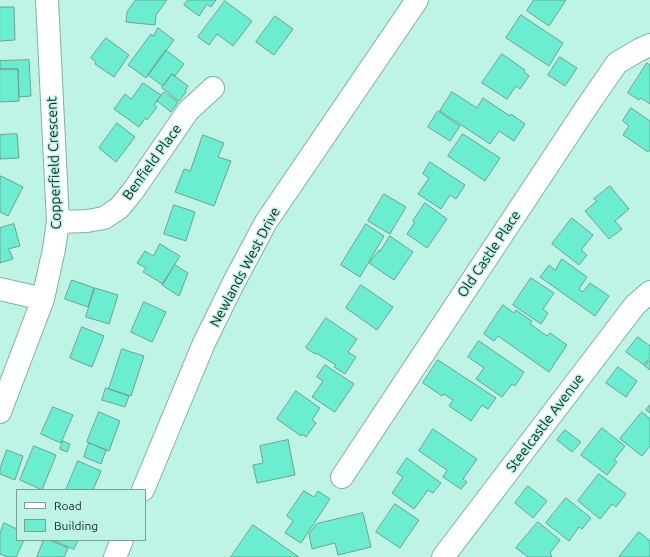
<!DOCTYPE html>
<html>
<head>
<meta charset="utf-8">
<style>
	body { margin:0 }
	#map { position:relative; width:650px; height:557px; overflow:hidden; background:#bef4e5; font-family:Ubuntu,sans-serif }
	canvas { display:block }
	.legend { position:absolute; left:16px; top:489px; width:130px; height:52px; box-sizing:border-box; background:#bef4e5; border:1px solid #79a297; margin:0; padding:5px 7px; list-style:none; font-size:12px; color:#122822 }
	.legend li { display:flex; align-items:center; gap:8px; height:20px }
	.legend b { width:20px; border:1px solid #79a297 }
</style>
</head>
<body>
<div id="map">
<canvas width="650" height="557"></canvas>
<ul class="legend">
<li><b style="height:5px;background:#fff"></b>Road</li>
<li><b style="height:11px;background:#6bedd0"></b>Building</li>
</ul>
</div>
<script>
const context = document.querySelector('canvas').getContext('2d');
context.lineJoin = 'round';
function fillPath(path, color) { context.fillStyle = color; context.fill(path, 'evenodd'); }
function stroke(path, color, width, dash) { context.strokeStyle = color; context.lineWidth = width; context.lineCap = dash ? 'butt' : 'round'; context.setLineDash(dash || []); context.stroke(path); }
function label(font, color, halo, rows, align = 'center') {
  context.font = font + ' Ubuntu,sans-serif'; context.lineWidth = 3; context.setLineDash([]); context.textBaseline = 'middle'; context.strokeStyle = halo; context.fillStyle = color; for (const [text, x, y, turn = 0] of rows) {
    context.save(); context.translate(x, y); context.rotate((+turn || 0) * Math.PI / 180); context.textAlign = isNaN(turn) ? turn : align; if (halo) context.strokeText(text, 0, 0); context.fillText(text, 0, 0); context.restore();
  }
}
const building = new Path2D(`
	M136,0H167L156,15L155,25L126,22L127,12Z
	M188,0H216L211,7L207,4L199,16L184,5Z
	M534,0H566L549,26L527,11Z
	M225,1L252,21L233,46L217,34L209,45L198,37Z
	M0,7H14L15,40L0,41Z
	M521,15L563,43L549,66L506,38Z
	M275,16L293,29L274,55L256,42Z
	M158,28L174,40L146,78L128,65L151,34L153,36Z
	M106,38L129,55L114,77L95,64L96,62L91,58Z
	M166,50L184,64L175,76L172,74L163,86L148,75Z
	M502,54L525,70L524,72L529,76L520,89L516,86L507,99L482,83Z
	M560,57L577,68L565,86L548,75Z
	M29,60L31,96L19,97L18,69H0V61Z
	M647,63L650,65V104L641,98L639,100L628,93Z
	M0,69H18L19,101L0,102Z
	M172,74L188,86L185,91L186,92L179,101L162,88Z
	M143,83L161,95L154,105L157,107L147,120L145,118L139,127L114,109L125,94L131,99Z
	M164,92L178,102L171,112L157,101Z
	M452,92L477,108L483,98L510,116L511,114L525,124L514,141L499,131L490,144L440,111Z
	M631,108L650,121V150L648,152L623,135L629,126L623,121Z
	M438,111L460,126L450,141L428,127Z
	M117,123L135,137L116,162L99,148Z
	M17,134L19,158L0,159V135Z
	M463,134L500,158L485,181L448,156Z
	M203,135L224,143L218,157L231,161L214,206L175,192L184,169L190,171Z
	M430,162L465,185L456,199L450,195L441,209L418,194L429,178L423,174Z
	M1,176L23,187L8,216L0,212V178Z
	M610,186L629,209L615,221L622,229L609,239L585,211L597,201L594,199Z
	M384,194L406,207L390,234L368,221Z
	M425,203L447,219L427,248L407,234L415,222L413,221Z
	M174,205L195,212L186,241L164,234Z
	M572,218L593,235L581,250L587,255L579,265L552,244Z
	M14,224L20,246L8,249L9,251H10L13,259L0,263V228Z
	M366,224L384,236L360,277L341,265Z
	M390,236L413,252L394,280L369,263L379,250L380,251Z
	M160,244L180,256L163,284L143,272L146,268L137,263L145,251L153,256Z
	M562,259L587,277L579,289L583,292L590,283L609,296L595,316L540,277L549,265L555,270Z
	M175,265L188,273L179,296L162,285Z
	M531,278L554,293L543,309L548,313L541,324L513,305Z
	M72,280L94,288L88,307L65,299Z
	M361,285L393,307L377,330L346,308Z
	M95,288L118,295L109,324L86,317Z
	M144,302L166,312L152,342L131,332Z
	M503,305L514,313L516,310L532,321L530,324L547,336L550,333L567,345L549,372L498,336L494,341L484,334Z
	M326,318L357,339L348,352L356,357L345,374L334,367L336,365L316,353L315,354L306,348Z
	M82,327L104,336L92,367L70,358Z
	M638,337L650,346V357L644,365L626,352Z
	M479,341L524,372L515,386L512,384L502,397L476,379L484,368L468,357Z
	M122,349L144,356L131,396L109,389Z
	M438,360L496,398L488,409L482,405L471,421L449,406L453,400L444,394L442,396L423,383Z
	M650,360V370L645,366Z
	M325,365L354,384L335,412L312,397L323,381L317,377Z
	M618,367L637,381L626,397L606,383Z
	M106,388L129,396L125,407L102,400Z
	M296,391L320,408L312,420L316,423L306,437L302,434L301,436L277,419Z
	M650,405V413L646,410Z
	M53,407L73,415L61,443L41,434Z
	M99,412L120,421L109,451L87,442Z
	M642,412L650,419V446L642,456L620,439Z
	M602,428L625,446L614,460L617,462L607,475L581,455Z
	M433,429L477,459L463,479L467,482L461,489L443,477L447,470L419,451Z
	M565,430L581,442L572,452L557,440Z
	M288,440L295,475L257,483L253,465L263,463L260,446Z
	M63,441L70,444L67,452L60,449Z
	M89,443L106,450L101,464L84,457Z
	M34,446L56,455L42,490L20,480Z
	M7,450L23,456L15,480L0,474V469Z
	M407,458L441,483L433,493L428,490L414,509L392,493L403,477L397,473Z
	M78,461L101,471L93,490H66Z
	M599,474L626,494L616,507L612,504L600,519L578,501Z
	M528,486L547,501L533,518L515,503Z
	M304,491L314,497L318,491L330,499L301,543L285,533L293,521L287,516Z
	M566,498L591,518L582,529L579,527L569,541L546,523Z
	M395,504L419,520L400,548L376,532Z
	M363,513L371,547L338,555L335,543L312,549L309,534L316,524Z
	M538,522L560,540L550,553L552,556L551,557H528L516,548Z
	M4,523L17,529V540H24L16,557H8L0,554V534Z
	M253,525L299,557H231Z
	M639,532L650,541V557H619Z
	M44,540H49L68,548L64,557H37Z
	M53,540H78L74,549Z`);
const minor = new Path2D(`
	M58,222L87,221L104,218L119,208L133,191L188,111L213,88
	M0,289L43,299
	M0,412L43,299L54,249L58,222L47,0
	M342,477L588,105L617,63L639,50L650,45
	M143,490L204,343L234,282L266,222L417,0
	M115,557L122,540
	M443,557L635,305L650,292`);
const streetNames = [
	["Benfield Place",152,162,-54],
	["Copperfield Crescent",54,163,-92],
	["Old Castle Place",489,254,-56],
	["Newlands West Drive",245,267,-62],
	["Steelcastle Avenue",545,423,-53]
];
fillPath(building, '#6bedd0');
stroke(building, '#6da193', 1);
stroke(minor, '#7eb2a4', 24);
stroke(minor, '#fff', 22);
label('14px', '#122822', '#bef4e5', streetNames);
</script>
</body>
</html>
